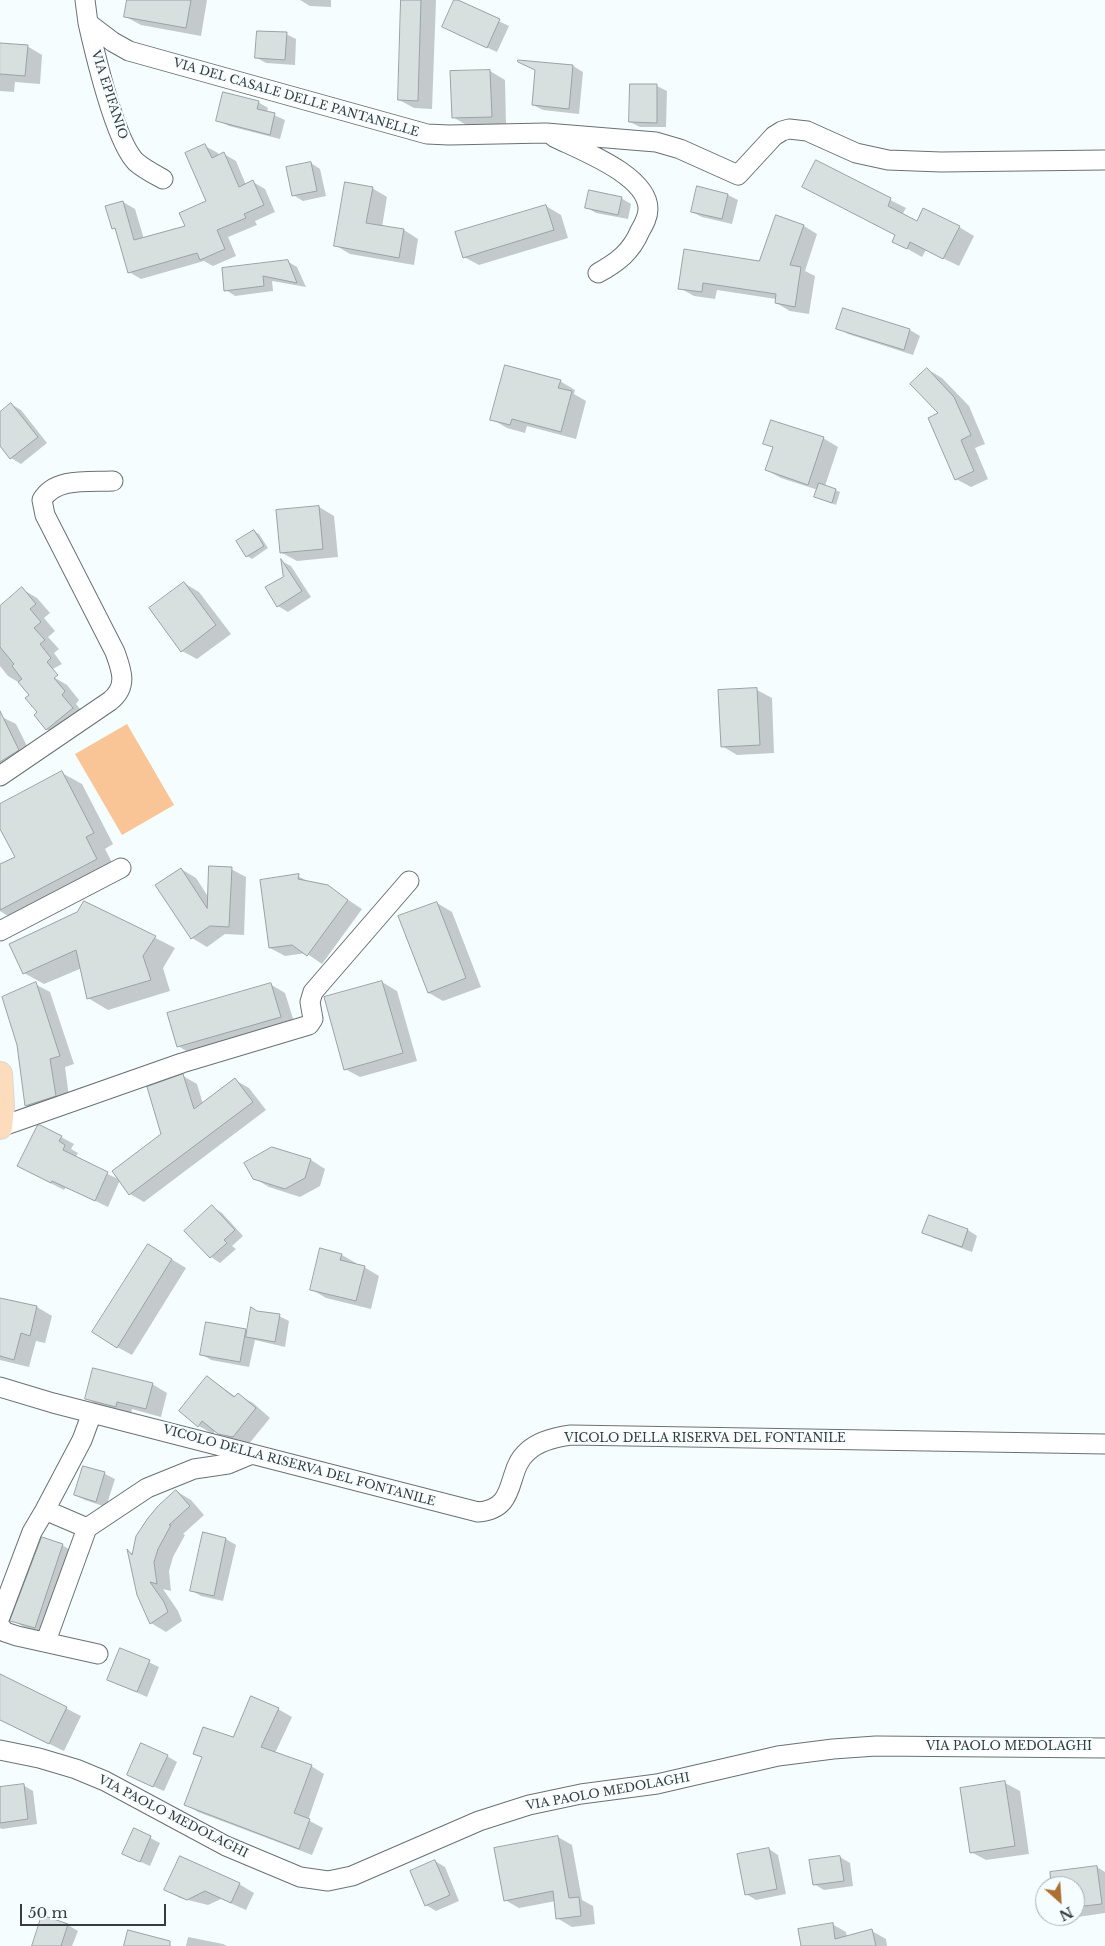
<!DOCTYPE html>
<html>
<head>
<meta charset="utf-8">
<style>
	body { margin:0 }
	#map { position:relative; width:1105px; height:1946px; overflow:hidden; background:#f5fdfe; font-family:"Libre Baskerville",serif }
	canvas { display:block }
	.north { position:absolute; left:1035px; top:1876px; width:50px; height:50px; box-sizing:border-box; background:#f5fdfe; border:1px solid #aab0b0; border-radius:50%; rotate:154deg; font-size:14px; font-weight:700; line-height:20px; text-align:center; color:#393c3c }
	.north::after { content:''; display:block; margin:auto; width:18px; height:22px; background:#ad7034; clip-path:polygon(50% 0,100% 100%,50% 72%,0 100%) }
	.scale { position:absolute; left:20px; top:1904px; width:146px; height:22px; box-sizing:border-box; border:2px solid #393c3c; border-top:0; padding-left:6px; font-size:15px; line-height:18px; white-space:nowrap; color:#393c3c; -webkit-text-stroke:4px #f5fdfe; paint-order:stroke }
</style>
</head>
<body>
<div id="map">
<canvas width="1105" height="1946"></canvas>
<div class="north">N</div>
<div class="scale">50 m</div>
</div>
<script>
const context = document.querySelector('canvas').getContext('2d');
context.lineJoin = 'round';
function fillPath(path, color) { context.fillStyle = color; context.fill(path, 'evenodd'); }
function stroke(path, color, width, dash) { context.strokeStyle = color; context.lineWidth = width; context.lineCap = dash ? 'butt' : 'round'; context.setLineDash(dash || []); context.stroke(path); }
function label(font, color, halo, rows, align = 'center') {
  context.font = font + ' "Libre Baskerville",serif'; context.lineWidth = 4; context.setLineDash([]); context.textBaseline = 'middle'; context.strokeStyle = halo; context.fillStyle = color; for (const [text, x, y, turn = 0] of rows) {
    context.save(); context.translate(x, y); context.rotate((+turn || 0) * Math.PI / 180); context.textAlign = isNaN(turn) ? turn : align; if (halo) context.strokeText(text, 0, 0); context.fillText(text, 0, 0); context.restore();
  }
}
const green = new Path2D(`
	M127,724L174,805L122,835L75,754Z`);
const shadow = new Path2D(`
	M129,0H207L201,36L141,25L126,17Z
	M300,0H331V7L310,6Z
	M402,0H436L432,109L414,108L399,100Z
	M455,0L509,26L497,52L453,32Z
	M286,34L296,39L295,65L266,63L257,58Z
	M0,44L27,46L42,55L40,84L15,82L14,92L0,91Z
	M519,61L573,66L583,72L579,114L543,110L533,105L536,70Z
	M490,71L505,80L506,125L468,126L453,117Z
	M657,86L667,91L666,127H640L630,122Z
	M258,102L268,108L267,112L285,120L280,139L229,126L219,121Z
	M205,146L218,153L219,156L224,154L236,161L246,185L253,182L265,189L275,212L255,221L257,225L228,237L236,256L213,266L204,261L141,279L129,272L117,231L113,228L123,202L135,209L144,239L187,227L208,202Z
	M816,162L906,208L902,215L918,223L959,227L974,236L959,266L926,250L922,257L893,241L896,235Z
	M311,163L320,169L326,196L303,201L293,195Z
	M372,188L387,197L382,227L404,230L418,239L414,265L350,254L335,245Z
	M698,188L728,195L738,200L732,224L702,217L692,212Z
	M621,198L631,204L628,219L596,213L586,207Z
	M546,206L561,215L568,238L479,265L464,257Z
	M804,226L817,234L805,271L815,276L809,314L790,311L776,303V299L717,290L715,299L694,296L680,288L760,262Z
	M287,261L297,267L306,287L272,281L273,291L235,296L226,290Z
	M844,309L910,330L920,336L913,355L848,334L838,328Z
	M927,369L942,378L969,406L985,444L975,448L988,479L971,487L956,479L940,414Z
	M560,381L575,390L574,394L586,401L576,439L527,426L525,433L507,428L492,419Z
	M11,404L21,410L47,443L21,464L11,458L0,444V413Z
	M823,438L838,447L825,486L840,492L836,505L816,497L818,490L781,478L766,470L774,448L765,443Z
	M319,507L334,516L338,557L297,561L282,553Z
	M254,531L259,534L268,548L252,559L247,556Z
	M283,562L291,566L311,597L288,612L278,606L284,578Z
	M184,583L199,592L231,634L197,659L182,651Z
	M22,589L37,598L50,613L44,618L55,631L48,637L59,649L54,653L62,664L23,685L8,676L0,666V607Z
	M52,676L67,685L79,700L76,704L87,717L61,737L46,729L38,712Z
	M757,690L772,698L774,753L737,755L722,746Z
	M0,716L16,724L33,758L0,777Z
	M62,773L82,784L113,844L105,849L116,870L18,922L0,911V866L16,857L0,826V805Z
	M181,869L196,878L209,898L231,869L246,877L244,935L225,934L207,947L192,938Z
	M298,876L311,883L327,886L362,909L322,964L306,953L285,956L270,948Z
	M85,902L175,948L163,968L170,991L108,1010L88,998L82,968L44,984L24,973L78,913Z
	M437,903L452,912L481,987L443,1001L429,993Z
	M382,982L397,991L417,1061L360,1077L345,1069Z
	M35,984L50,992L74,1064L65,1067L70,1104L41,1114L26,1105Z
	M270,984L285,993L295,1025L193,1055L178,1046Z
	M183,1076L197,1084L203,1104L235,1080L249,1088L266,1110L144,1202L130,1194L120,1180L108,1207L66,1187L64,1190L31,1173L61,1137L74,1144L71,1149L78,1153L75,1158L120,1180L162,1135Z
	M311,1160L325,1169L320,1186L300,1197L269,1187L254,1178Z
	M212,1207L222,1213L243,1236L232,1246L236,1249L220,1263L211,1257Z
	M930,1216L968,1230L977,1236L972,1252L934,1238L924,1232Z
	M163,1254L186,1268L132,1355L117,1347Z
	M342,1255L356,1263V1265L364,1267L379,1276L371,1309L326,1298L311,1289Z
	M0,1299L37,1307L52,1316L45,1343L36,1341L29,1367L0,1360Z
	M257,1312L279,1316L289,1321L285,1347L255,1340L249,1367L211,1360L201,1354L246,1330L248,1332Z
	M208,1377L236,1397L238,1395L253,1403L270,1418L248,1445L235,1442L216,1430L213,1434L199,1426Z
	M152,1384L167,1393L161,1417L132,1409L131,1414L101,1407L86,1398Z
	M84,1467L105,1474L115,1479L106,1507L85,1500L75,1495Z
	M176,1491L191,1500L204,1515L183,1534L185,1535L173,1557L169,1571L171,1591L163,1589L178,1611L182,1621L166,1632L151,1623L129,1552L133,1554Z
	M204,1534L226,1539L236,1545L223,1601L201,1596L191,1590Z
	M62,1545L77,1554L50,1636L27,1629L12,1620Z
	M121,1649L159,1667L147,1697L109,1680Z
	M0,1675L81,1716L64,1751L0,1720Z
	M278,1709L292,1717L275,1753L311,1766L324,1774L308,1820L323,1828L312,1855L198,1812L185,1804L203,1758L195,1753L234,1739Z
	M167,1756L177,1762L164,1791L138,1780Z
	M1005,1783L1020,1791L1029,1854L986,1860L971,1852Z
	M23,1785L33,1791L37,1824L2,1829L0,1828V1788Z
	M135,1830L160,1843L150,1866L134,1859Z
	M558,1837L572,1845L582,1900L593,1906L595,1924L572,1927L557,1918L556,1901L519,1908L505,1900Z
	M769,1849L778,1855L786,1894L756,1900L746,1894Z
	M840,1857L850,1863L853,1886L824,1890L814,1884Z
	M435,1861L445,1867L459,1901L436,1911L426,1905Z
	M1097,1867L1105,1872V1913L1071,1918L1067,1916H1075V1886H1053Z
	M239,1884L254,1893L246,1910L221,1899L208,1905L180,1898L166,1890Z
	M43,1917L68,1925L78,1931L72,1946H33Z
	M832,1924L846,1932L847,1937L872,1931L886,1939L887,1946H803Z
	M188,1937L223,1944L227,1946H186Z`);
const building = new Path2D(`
	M127,0H191L186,28L124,17Z
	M401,0H421L418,101L398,100Z
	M454,0H458L500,19L487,48L442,27Z
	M257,31L287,32L285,60L255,58Z
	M0,43L28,45L25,76L0,74Z
	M518,60L573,65L569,109L532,105L535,70L518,62Z
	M490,70L492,117L452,118L450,71Z
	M630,84H657V123L629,122Z
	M223,92L259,101L257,109L275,113L270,135L216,121Z
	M205,144L212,158L224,152L239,187L253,180L264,205L244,214L246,218L217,230L225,249L200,260L197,253L128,273L115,228L112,229L105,206L123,201L134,240L185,226L179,213L206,201L185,153Z
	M816,160L891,198L888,206L917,221L923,208L960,226L943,259L910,242L907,249L892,242L895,235L802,187Z
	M311,162L317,191L292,196L286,167Z
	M345,182L373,187L366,223L404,229L399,258L334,246Z
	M697,186L728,194L722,219L691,212Z
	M589,190L622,197L618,215L585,208Z
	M546,205L554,230L463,258L455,232Z
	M776,215L804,225L790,265L801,267L795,307L775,303L776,294L703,283L702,292L678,289L684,249L759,261Z
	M288,260L297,283L263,276L264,286L224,291L222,268Z
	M843,308L910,329L904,350L836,329Z
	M505,365L561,380L558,388L572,391L561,432L512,419L510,425L490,420Z
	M927,368L954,397L971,435L961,440L974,471L955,480L928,418L938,413L910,384Z
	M11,403L38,437L10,459L0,446V412Z
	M771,420L824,437L808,485L765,470L773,447L763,444Z
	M819,483L836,489L832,503L814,497Z
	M319,506L323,549L280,553L276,510Z
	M254,530L264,546L246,557L236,541Z
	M281,559L302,591L277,607L265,587L283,577Z
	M184,582L216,625L181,652L149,608Z
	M22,587L36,604L30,609L41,622L34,628L45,640L40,644L51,658L47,662L58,675L54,678L65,691L62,695L73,708L46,730L34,715L37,712L25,698L29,695L18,682L22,679L12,666L14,664L0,647V606Z
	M757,688L760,745L721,747L718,690Z
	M0,711L19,750L0,762Z
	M62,771L94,833L86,837L97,859L0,910V864L15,857L0,829V804Z
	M209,866L232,867L229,927L210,926L191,939L155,885L181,868L207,908Z
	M299,874L298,879L328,885L348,900L307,956L292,945L269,948L260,880Z
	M84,901L156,936L143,956L151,980L87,999L76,950L23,974L9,944L77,912Z
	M437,902L466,978L428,993L398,916Z
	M382,981L403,1053L344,1070L324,997Z
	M36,982L60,1056L50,1059L56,1096L25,1106L17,1045L2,997Z
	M271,983L281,1017L177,1047L167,1013Z
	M183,1074L194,1109L235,1078L253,1102L129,1195L112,1171L161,1134L147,1087Z
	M40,1125L62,1136L59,1141L65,1145L63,1150L108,1172L95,1201L52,1181L51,1183L17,1166L37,1126Z
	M272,1147L311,1159L305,1178L285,1189L253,1179L244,1163Z
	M212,1205L235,1230L224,1240L227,1243L210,1258L184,1231Z
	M929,1215L968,1229L962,1247L922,1233Z
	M148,1244L172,1259L117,1348L92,1332Z
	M320,1248L342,1254L340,1260L365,1266L356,1301L310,1290Z
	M0,1298L37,1306L30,1336L21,1333L14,1360L0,1356Z
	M251,1307L257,1311L280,1314L275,1342L246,1337Z
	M206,1322L246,1329L240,1362L200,1355Z
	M93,1368L153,1383L146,1409L117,1402L116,1407L85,1399Z
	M207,1376L234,1397L238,1393L256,1408L233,1437L218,1434L202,1421L198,1427L179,1411Z
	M83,1466L105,1472L96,1502L74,1495Z
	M176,1490L190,1506L169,1525H171L158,1549L154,1562L157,1584L150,1582L164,1602L168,1612L150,1624L137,1595L127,1549L132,1555L136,1536L148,1518L158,1506Z
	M203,1532L226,1538L214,1596L190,1591Z
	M42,1537L63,1544L35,1628L10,1621Z
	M120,1648L150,1660L137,1692L107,1680Z
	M0,1674L67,1707L49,1744L0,1720Z
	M251,1696L279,1708L261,1747L312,1765L294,1813L310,1819L299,1849L184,1805L202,1757L193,1754L203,1727L233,1737Z
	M141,1743L168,1755L153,1787L127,1775Z
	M1005,1781L1015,1846L970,1853L960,1788Z
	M24,1784L28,1819L0,1823V1787Z
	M134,1828L151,1836L140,1862L122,1854Z
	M558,1836L569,1898L579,1897L581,1916L556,1919L553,1891L504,1901L494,1848Z
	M769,1848L777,1889L745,1895L737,1854Z
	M180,1856L240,1883L231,1903L205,1891L187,1900L164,1890Z
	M840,1856L844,1881L813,1885L809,1860Z
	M435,1860L450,1895L425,1906L410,1871Z
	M1097,1866L1102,1904L1075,1907V1886H1051L1050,1872Z
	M42,1915L68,1924L61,1946H32Z
	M833,1923L835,1939L872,1929L876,1946H801L798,1929Z
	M128,1930L170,1941V1946H124Z`);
const minor = new Path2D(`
	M85,0L88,23L113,42L129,51L427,134L449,135L546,133L656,142L680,149L738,175L774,136L782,131L789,129L807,131L856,153L888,160L941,162L1105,160
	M88,23C95,54 115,141 136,162C144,169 154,174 163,179
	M554,137C580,150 648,175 648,209C648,217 644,224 640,231C631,252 618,262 598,273
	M0,776L110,701C128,687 122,671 115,652L45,515L42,500C55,477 89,482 113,481
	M0,931L121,868
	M0,1127L182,1063L309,1025L313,1019L310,1002L313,992L409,881
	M0,1387L53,1403L478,1512C519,1509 505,1471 527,1452C538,1441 556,1437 571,1435L1105,1444
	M45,1510L87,1528L147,1488L194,1469L228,1464L252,1454
	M0,1617L32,1532L45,1510L82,1440L92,1413
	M0,1626L5,1632L17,1636L98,1654
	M46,1641L87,1528
	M0,1750L39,1758L76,1769L105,1781L226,1846L300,1877L328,1881L352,1876L479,1821L529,1805L581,1794L657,1784L778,1756L833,1749L876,1746L1105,1748`);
const major = new Path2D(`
	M0,1074L2,1105L0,1127`);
const streetNames = [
	["VIA EPIFANIO",109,95,72],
	["VIA DEL CASALE DELLE PANTANELLE",296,98,16],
	["VICOLO DELLA RISERVA DEL FONTANILE",705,1439],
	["VICOLO DELLA RISERVA DEL FONTANILE",299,1466,15],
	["VIA PAOLO MEDOLAGHI",1009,1747],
	["VIA PAOLO MEDOLAGHI",608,1792,-10],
	["VIA PAOLO MEDOLAGHI",173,1817,27]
];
fillPath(green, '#f9c597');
fillPath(shadow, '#0003');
fillPath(building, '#d7dfdf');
stroke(building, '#9ba2a3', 1);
stroke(minor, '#6a7172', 21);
stroke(major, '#d7d8d8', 26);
stroke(minor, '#fff', 19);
stroke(major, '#fddcbe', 24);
label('12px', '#393c3c', '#f5fdfe', streetNames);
</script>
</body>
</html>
